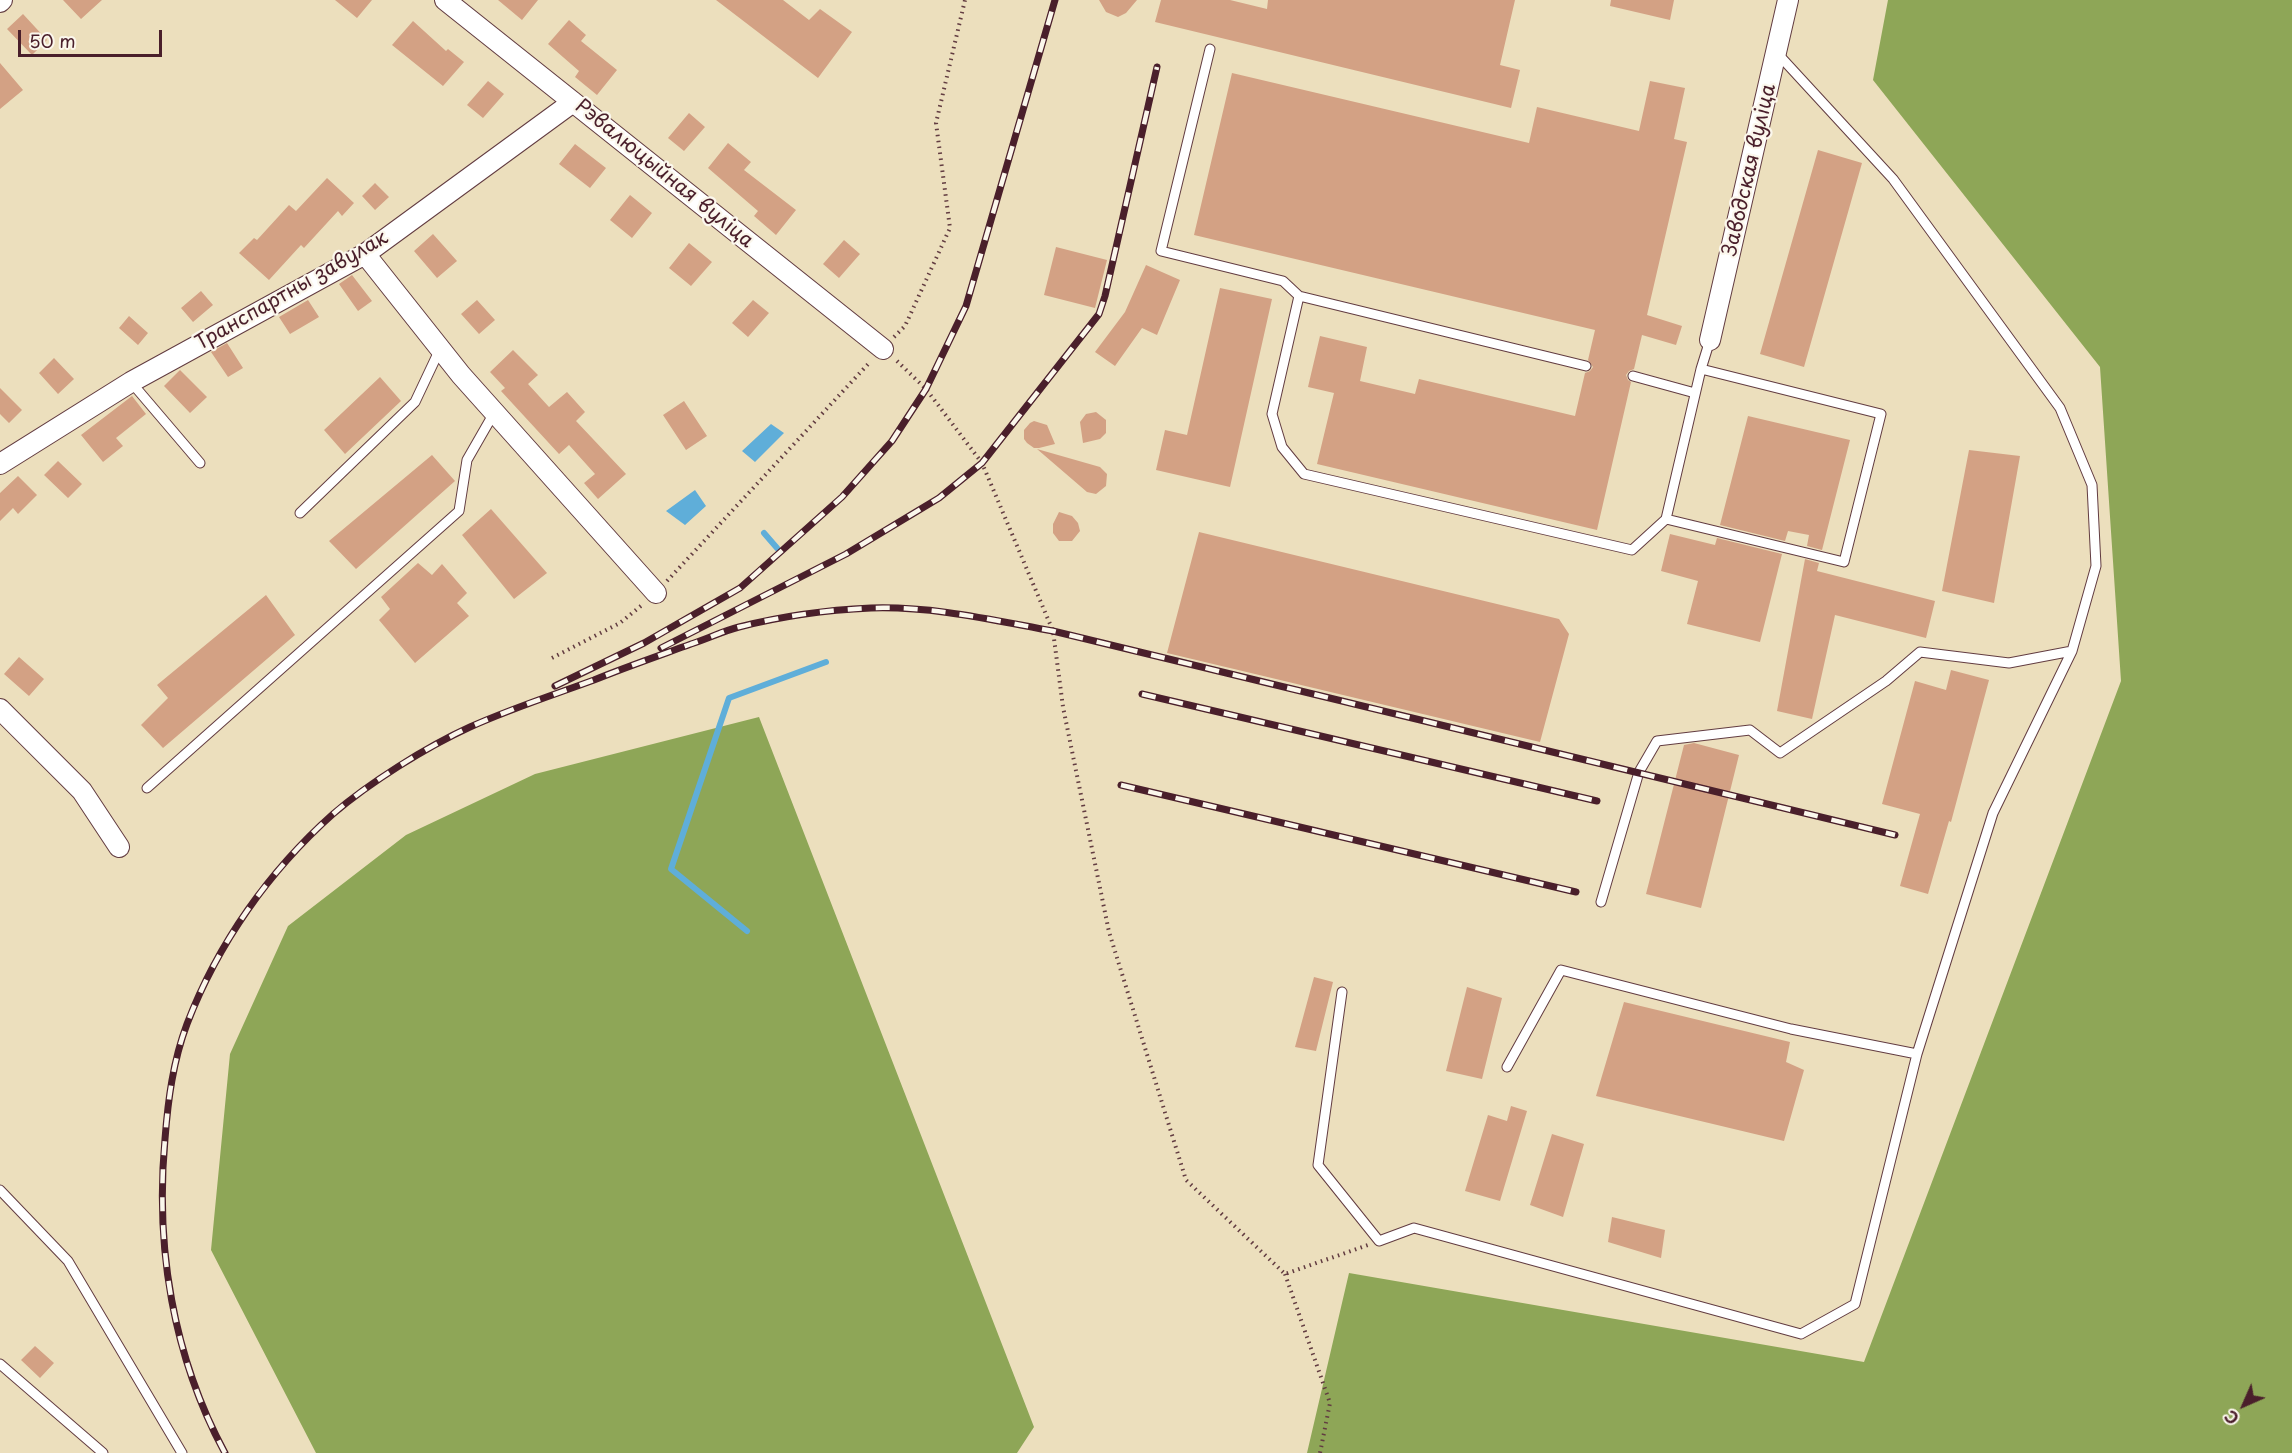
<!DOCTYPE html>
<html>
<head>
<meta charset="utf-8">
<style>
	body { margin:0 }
	#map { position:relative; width:2292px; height:1453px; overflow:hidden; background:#ecdfbd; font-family:"Playpen Sans",sans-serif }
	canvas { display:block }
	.north { position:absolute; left:2214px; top:1375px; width:60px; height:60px; -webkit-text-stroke:4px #fbf7ec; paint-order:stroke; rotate:225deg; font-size:16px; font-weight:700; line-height:24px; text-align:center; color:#4a1f2b }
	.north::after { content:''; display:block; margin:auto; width:21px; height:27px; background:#4a1f2b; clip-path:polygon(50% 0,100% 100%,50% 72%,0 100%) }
	.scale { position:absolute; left:18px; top:30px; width:144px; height:27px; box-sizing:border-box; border:3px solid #4a1f2b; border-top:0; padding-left:8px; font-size:18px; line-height:21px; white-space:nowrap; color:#4a1f2b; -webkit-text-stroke:4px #fbf7ec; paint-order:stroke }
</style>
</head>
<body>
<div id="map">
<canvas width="2292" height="1453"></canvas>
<div class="north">С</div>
<div class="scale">50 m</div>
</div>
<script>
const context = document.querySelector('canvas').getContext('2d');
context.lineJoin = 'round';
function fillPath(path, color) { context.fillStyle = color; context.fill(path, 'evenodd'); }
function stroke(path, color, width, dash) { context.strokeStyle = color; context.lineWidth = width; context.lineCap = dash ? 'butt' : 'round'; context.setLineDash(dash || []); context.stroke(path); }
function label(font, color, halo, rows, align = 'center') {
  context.font = font + ' "Playpen Sans",sans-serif'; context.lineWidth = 4.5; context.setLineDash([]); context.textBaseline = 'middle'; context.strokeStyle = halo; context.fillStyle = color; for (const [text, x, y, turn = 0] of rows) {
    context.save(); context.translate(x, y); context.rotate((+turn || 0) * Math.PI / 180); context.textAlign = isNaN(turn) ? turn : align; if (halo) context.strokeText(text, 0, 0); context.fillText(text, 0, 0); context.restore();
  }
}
const forest = new Path2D(`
	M1888,0H2292V1453H1307L1349,1273L1864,1362L2121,681L2100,367L1873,80Z
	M759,717L1034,1427L1017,1453H316L211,1250L230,1054L288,926L406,835L535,774Z`);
const water = new Path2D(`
	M771,424L784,433L755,462L742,451Z
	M695,490L706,506L685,525L666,511Z`);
const stream = new Path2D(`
	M764,533L777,548
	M747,931L671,869L729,698L826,662`);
const building = new Path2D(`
	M63,0H102L81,19Z
	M335,0H372L357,18Z
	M498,0H538L522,20Z
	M716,0H783L809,20L820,9L852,32L818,78Z
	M1099,0H1137L1126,13L1118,17L1106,12Z
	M1161,0H1230L1267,9L1268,0H1515L1500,65L1520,70L1511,108L1155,22Z
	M1611,0H1674L1670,20L1610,6Z
	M23,14L47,40L32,55L7,29Z
	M569,20L586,35L581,41L617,70L597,95L575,77L579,71L548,44Z
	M413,21L446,51L448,49L464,62L443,86L392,45Z
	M0,63L23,90L0,109Z
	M1232,73L1529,143L1537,107L1639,131L1650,81L1685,88L1674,139L1687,142L1647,315L1682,326L1676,345L1642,335L1634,369L1629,371L1626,375L1628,380L1631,382L1597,530L1317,464L1334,393L1308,387L1320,336L1367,347L1360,381L1415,394L1419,379L1575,416L1585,373L1590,371L1593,367L1588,360L1595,330L1194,235Z
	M488,81L504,94L483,118L467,105Z
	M689,113L705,127L684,151L668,138Z
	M728,143L751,162L744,170L796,210L776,235L754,216L758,211L708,168Z
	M575,144L606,168L590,188L559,164Z
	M1818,150L1862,163L1804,367L1760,354Z
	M327,178L354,203L342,216L338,211L304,248L301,245L269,280L239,253L254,238L257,240L289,205L296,211Z
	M375,183L389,197L375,210L362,196Z
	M630,195L652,213L632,238L610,220Z
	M433,234L457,261L437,278L414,251Z
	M844,240L860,254L839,278L823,264Z
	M689,243L712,262L691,286L669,268Z
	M1056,247L1107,260L1095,308L1044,295Z
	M1146,265L1180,280L1157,335L1142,328L1115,366L1095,352L1125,312Z
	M352,275L372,301L358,311L339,284Z
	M1220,288L1272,299L1230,487L1156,470L1165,430L1187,435Z
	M201,291L213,305L193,322L181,308Z
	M308,300L319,317L290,334L279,317Z
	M477,300L495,320L479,334L461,314Z
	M753,300L769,313L748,337L732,323Z
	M129,316L148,333L138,345L119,328Z
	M227,343L243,368L228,377L211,352Z
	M513,350L538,375L528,384L549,407L567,392L585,412L576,421L626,474L598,499L584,483L595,474L569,445L559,454L501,391L505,388L490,372Z
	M54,358L74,379L58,394L39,373Z
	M180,370L207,397L190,413L164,386Z
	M380,377L401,401L345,454L324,430Z
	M0,388L22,410L9,423L0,414Z
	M132,396L146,414L116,438L123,446L103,462L81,435Z
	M684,401L707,436L686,450L663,415Z
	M1096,412L1106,420V433L1100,439L1083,443L1080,422L1086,414Z
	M1748,416L1850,440L1822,550L1807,546L1809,535L1788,531L1785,541L1720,525Z
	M1034,421L1047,425L1055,444L1039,448H1034L1027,443L1024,439V430L1030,423Z
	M1037,449L1100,467L1107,474L1106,486L1096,494L1087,492Z
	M1969,450L2020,456L1994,603L1942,591Z
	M432,455L455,481L356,569L329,541Z
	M58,461L82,484L68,498L44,475Z
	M18,476L37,495L18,514L13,508L0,521V493Z
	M491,509L547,573L514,599L462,535Z
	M1059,512L1072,516L1078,523L1080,531L1072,541H1059L1053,533V524Z
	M1199,532L1559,619L1569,634L1540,742L1167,653Z
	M1670,534L1715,545L1717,538L1782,554L1760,642L1687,624L1698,581L1661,571Z
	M1805,559L1819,563L1817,571L1935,601L1926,638L1835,615L1812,719L1777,711Z
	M418,563L432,575L442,564L467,593L457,603L469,616L415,663L379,620L390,609L381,597Z
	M266,595L295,635L163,748L141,725L168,698L157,685Z
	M19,657L44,679L29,696L4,674Z
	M1951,670L1989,680L1951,822L1949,821L1928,894L1900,886L1920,814L1882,804L1915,681L1946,690Z
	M1694,743L1739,755L1701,908L1646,894L1684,745Z
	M1314,977L1333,982L1316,1051L1295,1047Z
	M1467,987L1502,998L1482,1079L1446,1071Z
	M1624,1002L1790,1042L1786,1062L1804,1070L1784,1141L1596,1096Z
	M1511,1106L1527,1111L1500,1201L1465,1191L1488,1115L1507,1121Z
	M1552,1134L1584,1144L1563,1217L1530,1205Z
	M1612,1217L1665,1230L1661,1258L1608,1242Z
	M35,1346L54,1363L40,1378L21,1360Z`);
const path = new Path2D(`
	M894,337L905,326L950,228L936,123L965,0
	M897,361L926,389L982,463L1053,631L1063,707L1109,932L1186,1180L1285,1274L1368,1245
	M667,581L870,362
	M552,658L620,623L642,605
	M1285,1274L1330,1403L1320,1453`);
const service = new Path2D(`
	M1210,49L1161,251L1283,281L1299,296
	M1586,366L1299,296L1272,414L1282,447L1304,474L1632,550L1666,519
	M1701,369L1881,414L1844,562L1666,519L1701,369L1710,340
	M1633,376L1695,393
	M131,382L200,463
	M300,513L415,402L440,349
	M147,788L459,511L467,460L494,413
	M1601,902L1639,772L1657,741L1750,730L1780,753L1886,681L1920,652L2009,663L2072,651
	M1342,992L1318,1165L1379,1241L1414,1228L1801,1334L1855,1304L1917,1054L1993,813L2072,651L2096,566L2092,485L2060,408L1893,179L1777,53
	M1507,1067L1561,970L1791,1029L1917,1054
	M0,1190L68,1261L182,1453
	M0,1364L103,1453`);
const minor = new Path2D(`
	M445,0L883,349
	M0,2L2,0
	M365,254L461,375L656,593
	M1710,340L1788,0
	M0,464L131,382L365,254L573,102
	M0,709L82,791L119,847`);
const rail = new Path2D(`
	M661,648L846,554L939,498L982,463L1099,314L1105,296L1157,67
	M555,686L644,643L740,588L842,497L892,441L926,389L966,306L1055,0
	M1142,694L1597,801
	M1121,785L1576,892
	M225,1453C173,1357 155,1247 165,1139C168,1100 173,1061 187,1024C218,943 269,871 333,814C369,783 426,747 470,727C510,709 553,695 594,680C626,667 658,656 691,644C707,639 723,631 739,627C782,616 826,610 871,608C933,606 992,620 1053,631L1895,835`);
const streetNames = [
	["Заводская вуліца",1750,170,-77],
	["Рэвалюцыйная вуліца",664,174,39],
	["Транспартны завулак",292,291,-30]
];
fillPath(forest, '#8ea657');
fillPath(water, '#5faed9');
stroke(stream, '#5faed9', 6);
fillPath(building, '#d3a184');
stroke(service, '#623c41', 11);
stroke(minor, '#623c41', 22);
stroke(path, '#623c41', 4, [1.5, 4.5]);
stroke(service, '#fff', 9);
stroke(minor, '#fff', 20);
stroke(rail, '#4a1f2b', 7);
stroke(rail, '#fbf7ec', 4.5, [14]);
label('20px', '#4a1f2b', '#fbf7ec', streetNames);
</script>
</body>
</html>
